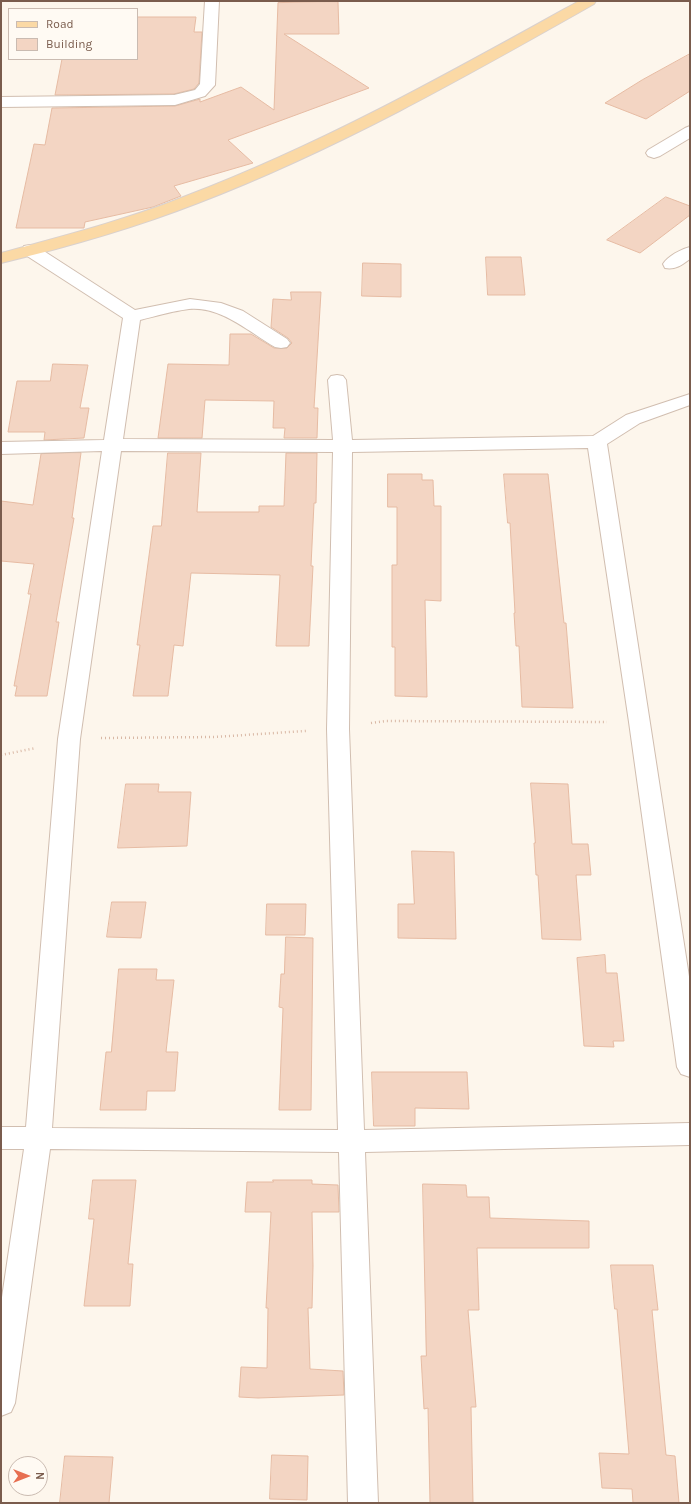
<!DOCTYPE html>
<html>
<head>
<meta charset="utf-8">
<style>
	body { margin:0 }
	#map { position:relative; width:691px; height:1504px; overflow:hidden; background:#fdf6ec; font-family:Karla,sans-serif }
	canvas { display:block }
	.frame { position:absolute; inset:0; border:2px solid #7a5c4d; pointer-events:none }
	.legend { position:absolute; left:8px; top:8px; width:130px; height:52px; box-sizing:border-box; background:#fffaf3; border:1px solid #cabbb1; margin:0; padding:5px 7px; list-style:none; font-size:12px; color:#7a5c4d }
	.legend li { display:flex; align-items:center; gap:8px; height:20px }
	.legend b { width:20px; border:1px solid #cabbb1 }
	.north { position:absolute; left:8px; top:1456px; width:40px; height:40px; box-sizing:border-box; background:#fffaf3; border:1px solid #cabbb1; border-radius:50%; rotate:90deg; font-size:11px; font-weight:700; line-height:16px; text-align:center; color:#7a5c4d }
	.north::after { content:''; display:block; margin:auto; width:14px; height:18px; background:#e76f51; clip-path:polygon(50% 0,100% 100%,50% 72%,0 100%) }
</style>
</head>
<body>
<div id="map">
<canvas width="691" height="1504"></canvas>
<div class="frame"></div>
<ul class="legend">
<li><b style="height:5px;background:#fbd9a5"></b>Road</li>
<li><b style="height:11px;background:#f3d5c3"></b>Building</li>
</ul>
<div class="north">N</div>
</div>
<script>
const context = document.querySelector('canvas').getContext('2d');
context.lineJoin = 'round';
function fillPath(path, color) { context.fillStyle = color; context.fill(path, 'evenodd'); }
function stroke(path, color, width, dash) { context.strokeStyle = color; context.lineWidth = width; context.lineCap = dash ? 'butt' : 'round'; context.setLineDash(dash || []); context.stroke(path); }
const building = new Path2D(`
	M338,2L339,34H284L369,88L228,140L253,163L174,186L181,196L153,207L85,222L84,228H16L34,144L45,145L52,108L175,106L200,99V102L241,87L274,110L278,3Z
	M137,17H196L194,32H202L199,83L194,89L174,94L55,95L62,59H137Z
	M690,54V91L646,119L605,103L642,80Z
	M666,197L690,206V215L640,253L607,240Z
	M486,257H521L525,295H488Z
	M363,263L401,264V297L362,296Z
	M291,292H321L314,408H318L317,438H284L285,428H273L274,401L205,400L202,438H158L168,364L229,365L230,334H251L274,348H287L292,343L288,338L271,327L273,299L291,300Z
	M53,364L88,365L80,408H89L84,438L44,440L45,432H8L17,381H50Z
	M81,453L72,518H74L56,622H59L47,696H15L17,686H14L31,594H28L34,564L1,561V501L33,505L41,454Z
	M168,453H201L197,512H259V506H284L286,453H317L316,503H314L311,566H313L309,646H276L280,575L191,573L183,646L174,645L168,696H133L140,645H137L153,526H161Z
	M388,474H422V480H433L434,506H441V601L425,600L427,697L395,696V647H392V565H397V507H388Z
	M504,474H548L564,623H566L573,708L522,707L519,646H516L514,613H515L510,523H508Z
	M531,783L568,784L572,844H588L591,875H576L581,940L542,939L538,875H536L534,843H535Z
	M126,784H159L158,792H191L187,846L118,848Z
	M412,851L454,852L456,939L398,938V904H414Z
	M112,902H146L141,938L107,937Z
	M267,904H306L305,935H266Z
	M286,937L313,938L311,1110H279L283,1008L279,1007L281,974H284Z
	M605,955L606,973H617L624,1041H613L614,1047L584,1046L577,958Z
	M119,969H157L156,980H174L166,1052H178L175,1091H147L146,1110H100L106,1052H111Z
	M372,1072H467L469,1109L415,1108V1126H374Z
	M93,1180H136L128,1264H133L130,1306H84L94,1219H89Z
	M273,1180H312V1184L338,1185L339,1212H312L313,1266L312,1308H308L310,1369L343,1371L344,1395L258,1398L239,1397L241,1367L267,1368L268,1308H266L271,1212H245L247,1182H273Z
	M423,1184L466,1185L467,1197H489L490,1218L589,1221V1248H477L479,1310H468L476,1407H471L473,1503H430L428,1408L424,1409L421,1356H426Z
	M611,1265H653L658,1310H652L666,1455L675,1456L679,1503H633L632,1489L602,1488L599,1453L629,1454L617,1309H615Z
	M272,1455L308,1456L307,1500L270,1499Z
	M65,1456L113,1457L109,1503H60Z`);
const path = new Path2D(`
	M371,723L386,721L607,722
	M101,738L213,737L306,731
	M1,755L36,748`);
const minor = new Path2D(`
	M205,1H219L215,85L205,96L175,105L1,107V97L174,95L195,90L200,84Z
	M690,126V138L660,156L654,158L648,156L646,153L648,150L685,128Z
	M30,245L36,246L135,310L190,299L221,303L243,311L287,339L290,343L287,347L281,348L275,347C249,332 221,306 189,309C173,311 156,316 140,320L123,439L333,440L328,380L331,376L337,375L343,376L346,380L352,440L593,436L626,415L690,394V405L640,423L607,444L690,983V1077L681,1074L677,1067L629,722L588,448L352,452L349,729L364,1130L690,1123V1145L365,1152L378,1503H348L339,1152L50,1149L15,1403L11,1412L1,1416V1304L24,1149H1V1127H26L58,739L102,451L1,454V442L104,440L123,318L24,254L22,250L24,246ZM121,451L333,452L327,729L338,1130L52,1128L80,739Z
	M690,247V259C682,265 675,270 665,268L663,264C668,256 681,249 690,247Z`);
const major = new Path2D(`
	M579,1H596L594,4C465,77 336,150 198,203C134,228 67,247 1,263V253C63,236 126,220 186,196C323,144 451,72 579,1Z`);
fillPath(building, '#f3d5c3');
stroke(building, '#e6bba3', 1);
stroke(minor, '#d1beb0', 2);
stroke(major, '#dad1cd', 2);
stroke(path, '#d9b8a5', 2.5, [1, 3]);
fillPath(minor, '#fff');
fillPath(major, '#fbd9a5');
</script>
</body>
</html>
